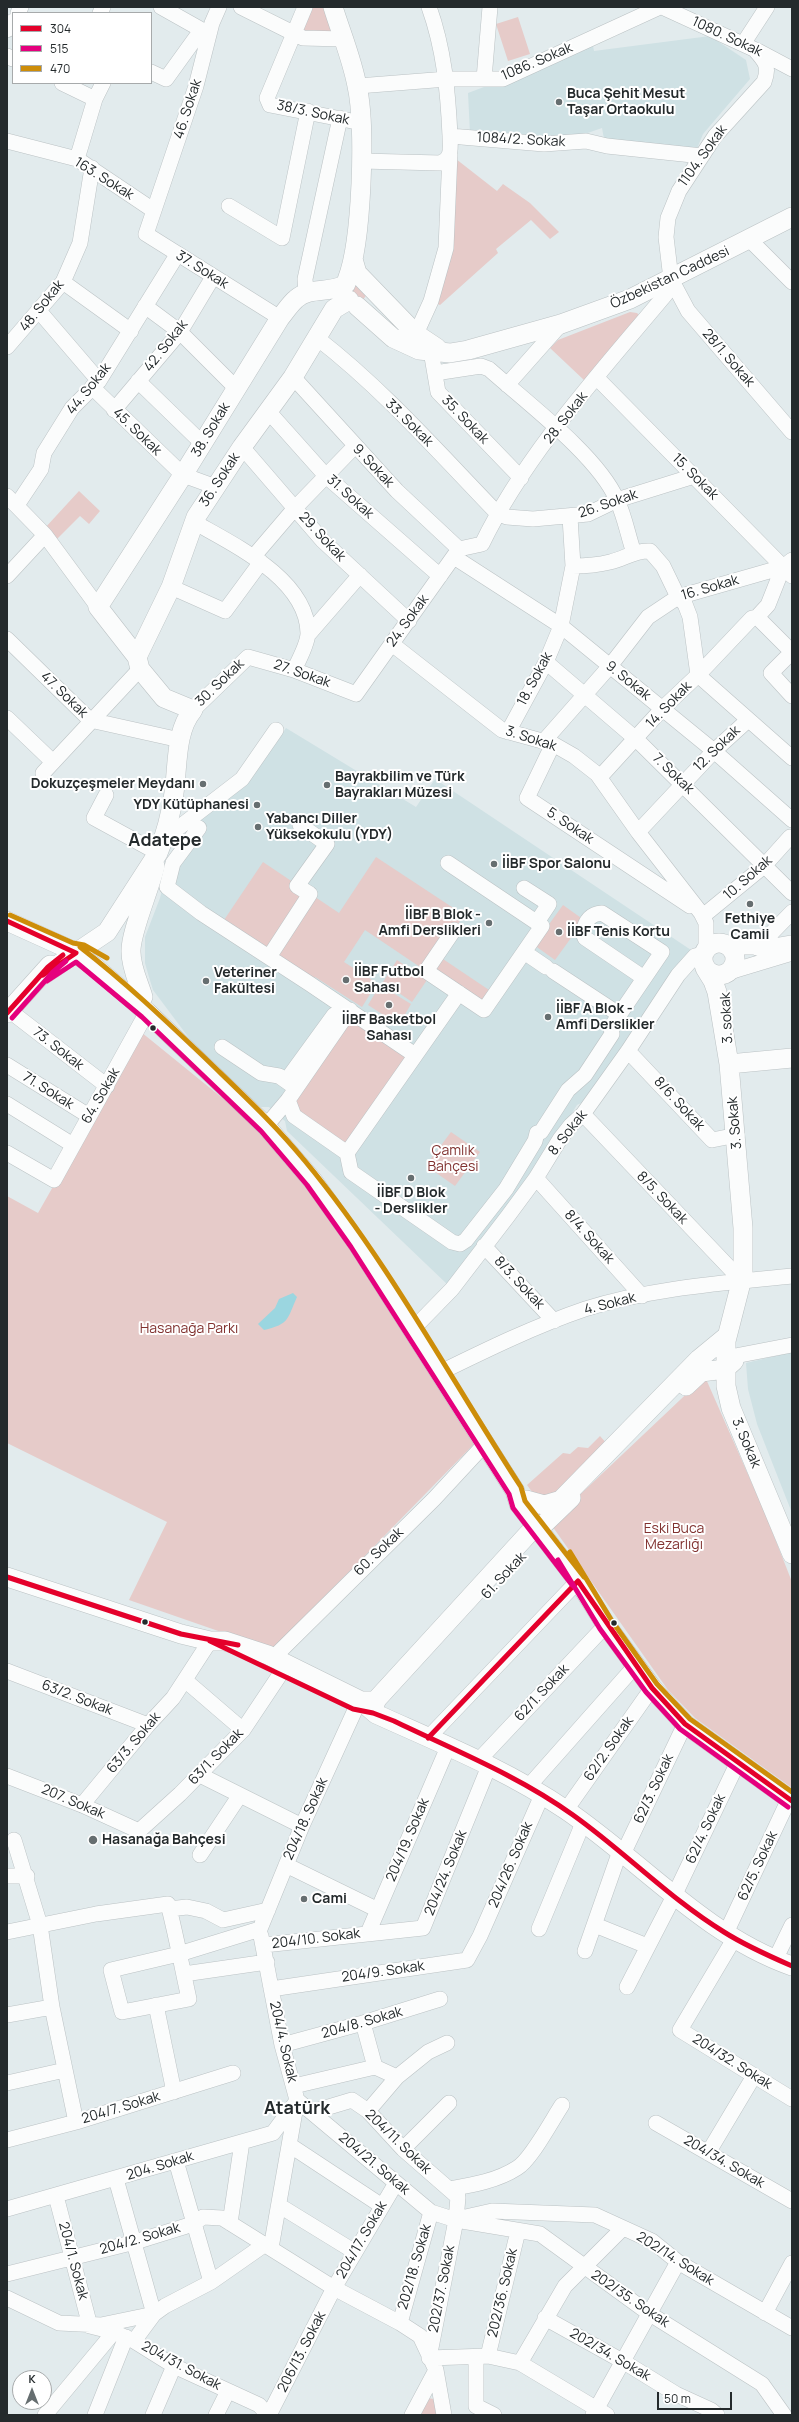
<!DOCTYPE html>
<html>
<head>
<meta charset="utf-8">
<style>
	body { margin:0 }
	#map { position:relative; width:799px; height:2422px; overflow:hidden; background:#e2ebed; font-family:Manrope,sans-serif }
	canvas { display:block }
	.frame { position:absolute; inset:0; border:8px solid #242a2c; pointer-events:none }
	.legend { position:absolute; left:12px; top:12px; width:140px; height:72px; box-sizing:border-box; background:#fff; border:1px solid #a7aaab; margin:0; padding:5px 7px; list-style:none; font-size:12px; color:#242a2c }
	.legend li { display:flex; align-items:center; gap:8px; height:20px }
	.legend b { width:20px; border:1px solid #a7aaab }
	.north { position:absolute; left:12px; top:2370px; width:40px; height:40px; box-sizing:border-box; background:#fff; border:1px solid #a7aaab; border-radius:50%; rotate:0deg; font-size:11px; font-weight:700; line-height:16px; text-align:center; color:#242a2c }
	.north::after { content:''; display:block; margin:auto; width:14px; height:18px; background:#666e70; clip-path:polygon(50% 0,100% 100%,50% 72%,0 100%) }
	.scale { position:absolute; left:657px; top:2392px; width:75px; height:18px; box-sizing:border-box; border:2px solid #242a2c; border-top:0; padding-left:5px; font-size:12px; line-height:14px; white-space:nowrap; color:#242a2c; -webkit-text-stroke:3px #fff; paint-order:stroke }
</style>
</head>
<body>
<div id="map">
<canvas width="799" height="2422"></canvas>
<div class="frame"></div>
<ul class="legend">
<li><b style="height:5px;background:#e4002b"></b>304</li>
<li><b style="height:5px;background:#e5007d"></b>515</li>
<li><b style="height:5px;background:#cd8d09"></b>470</li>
</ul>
<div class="north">K</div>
<div class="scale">50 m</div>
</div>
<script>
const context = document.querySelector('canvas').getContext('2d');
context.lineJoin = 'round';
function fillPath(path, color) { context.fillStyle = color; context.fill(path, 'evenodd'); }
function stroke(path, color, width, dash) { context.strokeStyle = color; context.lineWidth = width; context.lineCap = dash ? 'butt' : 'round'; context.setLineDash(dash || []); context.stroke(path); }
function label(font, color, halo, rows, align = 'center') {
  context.font = font + ' Manrope,sans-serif'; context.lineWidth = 4; context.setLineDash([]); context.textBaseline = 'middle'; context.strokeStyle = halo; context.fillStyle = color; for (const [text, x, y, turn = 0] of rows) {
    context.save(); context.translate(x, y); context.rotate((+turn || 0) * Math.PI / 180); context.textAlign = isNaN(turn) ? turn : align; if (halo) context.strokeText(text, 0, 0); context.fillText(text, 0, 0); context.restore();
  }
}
const built = new Path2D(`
	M710,36L746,60L750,79L703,134L696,151L604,139L602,128L570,139L470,133L468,93L593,46L594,51Z
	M286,728L416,807L435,779L691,950L636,1031L583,1102L577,1105L532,1176L449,1286L287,1131L285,1121L281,1118L269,1107H261L201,1054L153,990L149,977L145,963V937L160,898L168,867L203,815L248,781Z
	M792,1352V1513L757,1424L748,1389L746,1363Z`);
const green = new Path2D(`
	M309,7H328L337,35L299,31Z
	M518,17L530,54L508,61L496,24Z
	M456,159L497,191L503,184L530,203L559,232L550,239L531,220L496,249L498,253L440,305L435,303Z
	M350,280L368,293L362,301L352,298Z
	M630,312L637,313L640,316L585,381L550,348L558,340Z
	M79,491L100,511L89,524L80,516L56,540L44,529Z
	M376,857L464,915L437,955L495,994L484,1010L365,930L344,962L377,983L362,1007L315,977L310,984L220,926L263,862L339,913Z
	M563,905L584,920L555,960L534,945Z
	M397,960L427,980L412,1002L383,982Z
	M380,985L411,1004L399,1025L368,1005Z
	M345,1018L415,1055L347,1153L294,1116L296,1088Z
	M141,1032L263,1131L309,1186L417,1349L474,1444L273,1650L129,1600L167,1522L7,1443V1196L38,1213Z
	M451,1132L480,1152L455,1186L432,1170L436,1164L430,1160Z
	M706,1379L765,1513L792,1582V1788L695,1718L668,1690L550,1523L699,1382Z
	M600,1436L608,1445L551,1497L535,1496L527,1485L563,1453L570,1454L578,1447L588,1448Z
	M427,2398L434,2399L437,2415H419Z`);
const water = new Path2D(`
	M293,1293L297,1297C287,1319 290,1324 264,1330L258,1324L275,1308L279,1299Z`);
const minor = new Path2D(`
	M161,7L209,34
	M219,7L212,23L196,86L146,234L280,318
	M241,7L303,38L344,39
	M305,7L267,98L270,105L362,123
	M429,7C444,49 448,91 450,136
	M662,7L760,52L792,69
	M18,13L21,7
	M100,13L103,7
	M7,30L13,21
	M743,44L767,7
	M755,50C765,61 770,67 764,82L715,136L679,191L668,218L666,237L671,279L688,311L792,432
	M7,56L13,59
	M151,72L166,79L197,36L209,34
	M484,79L490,7
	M62,83L95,99
	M358,86L447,79H503L660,7
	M7,141L77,159L153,210
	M77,159L95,99L103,83
	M361,161L440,163C453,159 450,147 450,136L544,144L586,141L607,146L702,156
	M229,206L282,238L308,111
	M750,240L792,282
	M63,282L131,331
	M306,293L305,279L340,118
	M145,306L180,332L236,388
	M39,311L99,381
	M416,334L431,301L446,248L450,154
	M317,338C383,389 439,453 497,513L507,517L533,519L588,514L617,500L694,476
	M7,347L63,282L80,243L92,168
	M431,351L438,392L521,478
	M435,373L481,366L489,369C526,402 598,456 617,500C625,517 628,536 634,553
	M293,377L397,491L459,549
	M597,378L792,576
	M138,381L203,444
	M507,385L561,324
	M92,387L183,475L216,487
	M114,410L180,332L213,277
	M268,411L326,476L440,576
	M242,447L323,541L409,621
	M7,496L45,535L98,607
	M17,505L41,469L44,453L72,408L99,381L177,255
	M570,517L573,566
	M194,522C234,545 307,579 308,633C308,643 299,660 294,670
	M459,549L482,544C526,453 601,372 666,294L671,279
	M254,556L295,508L355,446
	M454,557L561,626L714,751L792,820
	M783,567L768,605L757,617L792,652
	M7,576L45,535
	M171,587L225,611L261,562
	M757,617L752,618L698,675L792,758
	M308,635L360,575
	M7,639L90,720L180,740
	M392,644L502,730L553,744L574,756L597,774L638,832L701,913L706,923V949
	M792,652L771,673L792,696
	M546,662L636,739L792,893
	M193,710L248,657L294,670L356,694L459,549
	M7,718L53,762
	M508,732L546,662L561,626L573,566C585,566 598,565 610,562C624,559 635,550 650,551L663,566L678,597L685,604L690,617L698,675L663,708L600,777
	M544,741L610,666L648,617L678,597L783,567L792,560
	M553,744L527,798L690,906
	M43,773L140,669
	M106,795L94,818L158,853
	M199,828L173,863L167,887L201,913L310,984L415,1055
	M638,832L714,751L748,720
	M164,839L242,779L276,730
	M448,863L542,926L484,1010L426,971L454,930
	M524,888L549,904L537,922
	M703,916L764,866L790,837
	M730,947H769L792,943
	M757,948L792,912
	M524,952L546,967
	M269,957L310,894L297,886L327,844L300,825
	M553,971L620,1015
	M729,972L792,953
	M10,1011L107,1086
	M222,1047L261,1073L279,1076L296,1088
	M628,1051L712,1140L737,1135
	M7,1065L89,1116
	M286,1081L334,1015
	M288,1100L294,1116L347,1153L351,1172L452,1242L460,1244L466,1240L506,1189L535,1141L537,1133L541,1132L568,1090L585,1075L612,1034L611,1027L662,952L602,913C590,914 585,921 583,933L585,938L644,978
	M7,1104L73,1145
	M583,1114L742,1281
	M266,1126L288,1100L350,1010
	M7,1153L54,1180L147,1012
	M347,1153L459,993
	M536,1178L642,1296
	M484,1246L554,1321
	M413,1329L452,1289L508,1216L536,1178L560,1139L571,1125L583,1114L628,1051L678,975L695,956L703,954
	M735,1356L792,1345
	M439,1373C486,1350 535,1326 585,1309C651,1288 723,1283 792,1276
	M273,1658L434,1499L484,1445
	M7,1671L148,1725
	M186,1681L243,1730
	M428,1738L578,1581
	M478,1761L606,1625
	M200,1775L302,1826
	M7,1776L82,1805L139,1831L180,1794L243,1730L281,1673
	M528,1787L636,1665
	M82,1805L148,1725L173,1698L210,1641
	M566,1810L652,1688
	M14,1840L40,1925L52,2007L76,2122
	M623,1854L685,1724
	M200,1855L240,1795
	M286,1865L378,1910
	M7,1876H27
	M169,1909L187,1907L206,1911L223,1920L268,1910
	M595,1925L647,1946
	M260,1929L302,1826L355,1710
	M539,1929L583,1823
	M7,1932L96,1914L168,1904C176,1935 182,1967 189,1999L122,2012L111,1970L179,1954L260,1929
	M368,1933L448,1747
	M726,1933L789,1799
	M261,1936L282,2045L297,2100L271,2248
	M734,1939L680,2030L792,2099
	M264,1945L423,1928L489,1766
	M585,1951L620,1851
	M775,1960L792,1925
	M184,1974L267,1962
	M627,1987L674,1896L738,1762
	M271,1989L467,1960L480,1936L542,1795
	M156,2005L174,2092
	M7,2015L52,2007
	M363,2023L375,2067
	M282,2045L363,2023L440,1999
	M397,2077L428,2052L447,2043
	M7,2083L65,2070
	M294,2086L375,2067
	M297,2100L431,2212L456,2220L540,2234L650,2314L762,2384L784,2415
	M368,2111L397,2077L375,2067
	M312,2112L352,2100L368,2111L403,2149L458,2197L456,2220L429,2358L488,2356L520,2363L607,2415
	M656,2123L792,2201
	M7,2140L76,2122L233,2073
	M291,2146L382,2206
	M403,2149L449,2103
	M708,2153L754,2076
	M176,2161L211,2282
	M116,2179L154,2314
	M449,2189C472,2185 497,2181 517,2168C531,2160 552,2120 562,2105
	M56,2196L90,2326L114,2332L134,2341L174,2366L259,2405L268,2415
	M280,2206L355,2252
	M7,2209L273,2133L296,2102
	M461,2218L492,2211L595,2215L652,2241L678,2262L792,2328
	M230,2223L242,2142
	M7,2274L135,2242L193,2224L203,2217L222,2218L334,2288L400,2323L420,2336L436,2370L444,2415
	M7,2298L59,2323L101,2325L154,2314L165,2306L211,2282L264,2245
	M765,2313L792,2263
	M545,2318L624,2362L676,2394L711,2410L717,2415
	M400,2323L431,2212
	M134,2341L154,2314
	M488,2356L518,2231
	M476,2357V2406L494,2415
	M520,2363L565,2286L623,2228
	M45,2415L114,2332
	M95,2415L126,2337
	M153,2415L174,2366
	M216,2415L228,2391
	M269,2415L334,2288L396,2183
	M412,2415L436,2370
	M593,2415L678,2262`);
const major = new Path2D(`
	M333,7C341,33 352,59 357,86C366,125 362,243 347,280
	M353,259L357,273L416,334L437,348
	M357,306L393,338L419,350L450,353L468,350L561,324L630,299L792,217
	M137,657L171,587L196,517L242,447L293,377L334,309L349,300
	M7,921L71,950L95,967L147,1012L266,1126L313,1181L357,1243L515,1491L519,1504L578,1581
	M703 959a16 16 0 1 1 32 0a16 16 0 1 1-32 0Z
	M705,968L713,981L717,992L729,1064L743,1228V1275L726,1341V1386L731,1408L792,1554
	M43,975L107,932L158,853C166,834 171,813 174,793C178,766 175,731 193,710L164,698L140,669L137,657L98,607L183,475L280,318C285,312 290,304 296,299C310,286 331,294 346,284
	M143,997C139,983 131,968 131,952C130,933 150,889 155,866
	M7,1013L50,965
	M729,1064L792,1058
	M686,1386L701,1372L725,1369L734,1361
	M526,1500L544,1505L561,1500L699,1359L727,1336
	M543,1525L571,1498
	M572,1571L606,1625L652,1688L685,1724L792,1801
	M7,1577L181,1634L210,1641H225L268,1655L361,1701H372
	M361,1701L376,1714C440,1743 507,1770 566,1810C641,1861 704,1935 792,1966
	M376,1714L374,1706L377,1699L529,1533L536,1527L543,1525`);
const bus1 = new Path2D(`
	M7,921L76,953L43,975
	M7,1013L48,967L63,955
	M7,1577L181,1634L238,1645
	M210,1641L353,1709L373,1713L394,1721C454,1750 519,1776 573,1815C625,1852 670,1899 724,1932C746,1946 769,1956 792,1966
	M428,1738L578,1581L652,1688L685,1724L792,1801`);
const bus2 = new Path2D(`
	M47,981L76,962L142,1017L261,1131L307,1185L351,1247L509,1494L513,1508L572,1585
	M12,1018L53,972L66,961
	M558,1560L600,1629L646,1692L680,1729L788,1807`);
const bus3 = new Path2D(`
	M10,915L73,943L84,945L107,958
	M80,947C124,981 164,1019 204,1057C239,1091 274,1123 305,1161C388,1261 450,1378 521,1487L525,1501L584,1577
	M570,1552L612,1621L657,1684L690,1719L792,1792`);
const markers = [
	[559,102,4,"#666e70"],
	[203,784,4,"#666e70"],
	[327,785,4,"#666e70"],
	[257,805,4,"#666e70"],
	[258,827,4,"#666e70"],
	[494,864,4,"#666e70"],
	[750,904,4,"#666e70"],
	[489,923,4,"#666e70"],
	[559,932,4,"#666e70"],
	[346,980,4,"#666e70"],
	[206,981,4,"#666e70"],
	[389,1005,4,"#666e70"],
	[548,1017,4,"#666e70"],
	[153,1028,3.5,"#242a2c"],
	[411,1178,4,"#666e70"],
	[145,1622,3.5,"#242a2c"],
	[614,1623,3.5,"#242a2c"],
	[93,1840,5,"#666e70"],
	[304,1899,4,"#666e70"]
];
const streetNames = [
	["1080. Sokak",727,37,25],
	["1086. Sokak",537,62,-23],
	["46. Sokak",188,109,-72],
	["38/3. Sokak",313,113,12],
	["1084/2. Sokak",521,140,3],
	["1104. Sokak",703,156,-54],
	["163. Sokak",104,179,32],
	["37. Sokak",202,270,32],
	["Özbekistan Caddesi",670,278,-25],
	["48. Sokak",42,306,-51],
	["42. Sokak",166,346,-52],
	["28/1. Sokak",728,358,49],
	["44. Sokak",89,389,-51],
	["28. Sokak",566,418,-52],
	["35. Sokak",465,420,46],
	["33. Sokak",409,423,45],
	["38. Sokak",211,430,-59],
	["45. Sokak",137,432,44],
	["9. Sokak",373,466,47],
	["15. Sokak",695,477,45],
	["36. Sokak",220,480,-57],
	["31. Sokak",350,497,42],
	["26. Sokak",608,504,-19],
	["29. Sokak",322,537,47],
	["16. Sokak",710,588,-16],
	["24. Sokak",408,621,-54],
	["27. Sokak",302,674,19],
	["18. Sokak",535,679,-62],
	["9. Sokak",628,681,39],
	["30. Sokak",220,683,-44],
	["47. Sokak",64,695,44],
	["14. Sokak",669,705,-46],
	["3. Sokak",531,739,18],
	["12. Sokak",717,749,-44],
	["7. Sokak",673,774,44],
	["5. Sokak",570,826,34],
	["10. Sokak",748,878,-41],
	["3. sokak",727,1018,-93],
	["73. Sokak",58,1049,38],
	["71. Sokak",48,1091,32],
	["64. Sokak",101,1096,-60],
	["8/6. Sokak",679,1104,47],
	["3. Sokak",735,1123,-95],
	["8. Sokak",568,1133,-52],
	["8/5. Sokak",662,1198,46],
	["8/4. Sokak",589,1237,48],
	["8/3. Sokak",519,1283,47],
	["4. Sokak",610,1304,-14],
	["3. Sokak",746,1443,67],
	["60. Sokak",379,1552,-44],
	["61. Sokak",504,1576,-47],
	["62/1. Sokak",542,1693,-47],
	["63/2. Sokak",77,1698,21],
	["63/3. Sokak",134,1743,-50],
	["62/2. Sokak",609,1749,-55],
	["63/1. Sokak",216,1757,-46],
	["62/3. Sokak",654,1789,-65],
	["207. Sokak",73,1802,23],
	["204/18. Sokak",306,1819,-66],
	["62/4. Sokak",706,1829,-65],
	["204/19. Sokak",408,1840,-67],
	["204/26. Sokak",511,1865,-67],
	["62/5. Sokak",758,1866,-65],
	["204/24. Sokak",446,1873,-68],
	["204/10. Sokak",316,1939,-7],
	["204/9. Sokak",383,1972,-8],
	["204/8. Sokak",362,2023,-16],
	["204/4. Sokak",283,2042,77],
	["204/32. Sokak",732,2062,32],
	["204/7. Sokak",121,2108,-17],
	["204/11. Sokak",398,2142,44],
	["204/34. Sokak",724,2162,30],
	["204/21. Sokak",374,2164,40],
	["204. Sokak",160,2166,-17],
	["204/2. Sokak",140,2239,-16],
	["204/17. Sokak",362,2240,-60],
	["202/14. Sokak",675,2259,32],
	["204/1. Sokak",73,2261,75],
	["202/18. Sokak",415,2267,-74],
	["202/37. Sokak",442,2289,-79],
	["202/36. Sokak",503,2293,-77],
	["202/35. Sokak",630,2299,34],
	["206/13. Sokak",302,2352,-63],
	["202/34. Sokak",610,2355,30],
	["204/31. Sokak",181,2366,28]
];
const poiNames = [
	["Buca Şehit Mesut",567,94],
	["Taşar Ortaokulu",567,110],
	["Bayrakbilim ve Türk",335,777],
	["Bayrakları Müzesi",335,793],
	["Dokuzçeşmeler Meydanı",195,784,"right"],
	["YDY Kütüphanesi",249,805,"right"],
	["Yabancı Diller",266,819],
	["Yüksekokulu (YDY)",266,835],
	["İİBF Spor Salonu",502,864],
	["İİBF B Blok -",481,915,"right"],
	["Amfi Derslikleri",481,931,"right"],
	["Fethiye",750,919,"center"],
	["Camii",750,935,"center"],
	["İİBF Tenis Kortu",567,932],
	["İİBF Futbol",354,972],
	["Sahası",354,988],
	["Veteriner",214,973],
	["Fakültesi",214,989],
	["İİBF A Blok -",556,1009],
	["Amfi Derslikler",556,1025],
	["İİBF Basketbol",389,1020,"center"],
	["Sahası",389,1036,"center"],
	["İİBF D Blok",411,1193,"center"],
	["- Derslikler",411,1209,"center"],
	["Hasanağa Bahçesi",102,1840],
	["Cami",312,1899]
];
const parkNames = [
	["Çamlık",453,1151],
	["Bahçesi",453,1167],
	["Hasanağa Parkı",189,1329],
	["Eski Buca",674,1529],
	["Mezarlığı",674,1545]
];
const districtNames = [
	["Adatepe",165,841],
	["Atatürk",297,2109]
];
fillPath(built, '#cfe1e4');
fillPath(green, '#e6cbc9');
fillPath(water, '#9bd6e0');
stroke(minor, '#bbc2c4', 16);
stroke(major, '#bbc2c4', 20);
stroke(minor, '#fbfcfc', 15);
stroke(major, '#fbfcfc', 19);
stroke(bus1, '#e4002b', 5);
stroke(bus2, '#e5007d', 5);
stroke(bus3, '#cd8d09', 5);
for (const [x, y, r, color] of markers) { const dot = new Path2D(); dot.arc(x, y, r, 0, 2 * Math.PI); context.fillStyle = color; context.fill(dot); stroke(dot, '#fff', 1.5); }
label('14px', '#242a2c', '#fff', streetNames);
label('bold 14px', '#242a2c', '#fff', poiNames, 'left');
label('14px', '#813230', '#fff', parkNames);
label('bold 18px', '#242a2c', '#fff', districtNames);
</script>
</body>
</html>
